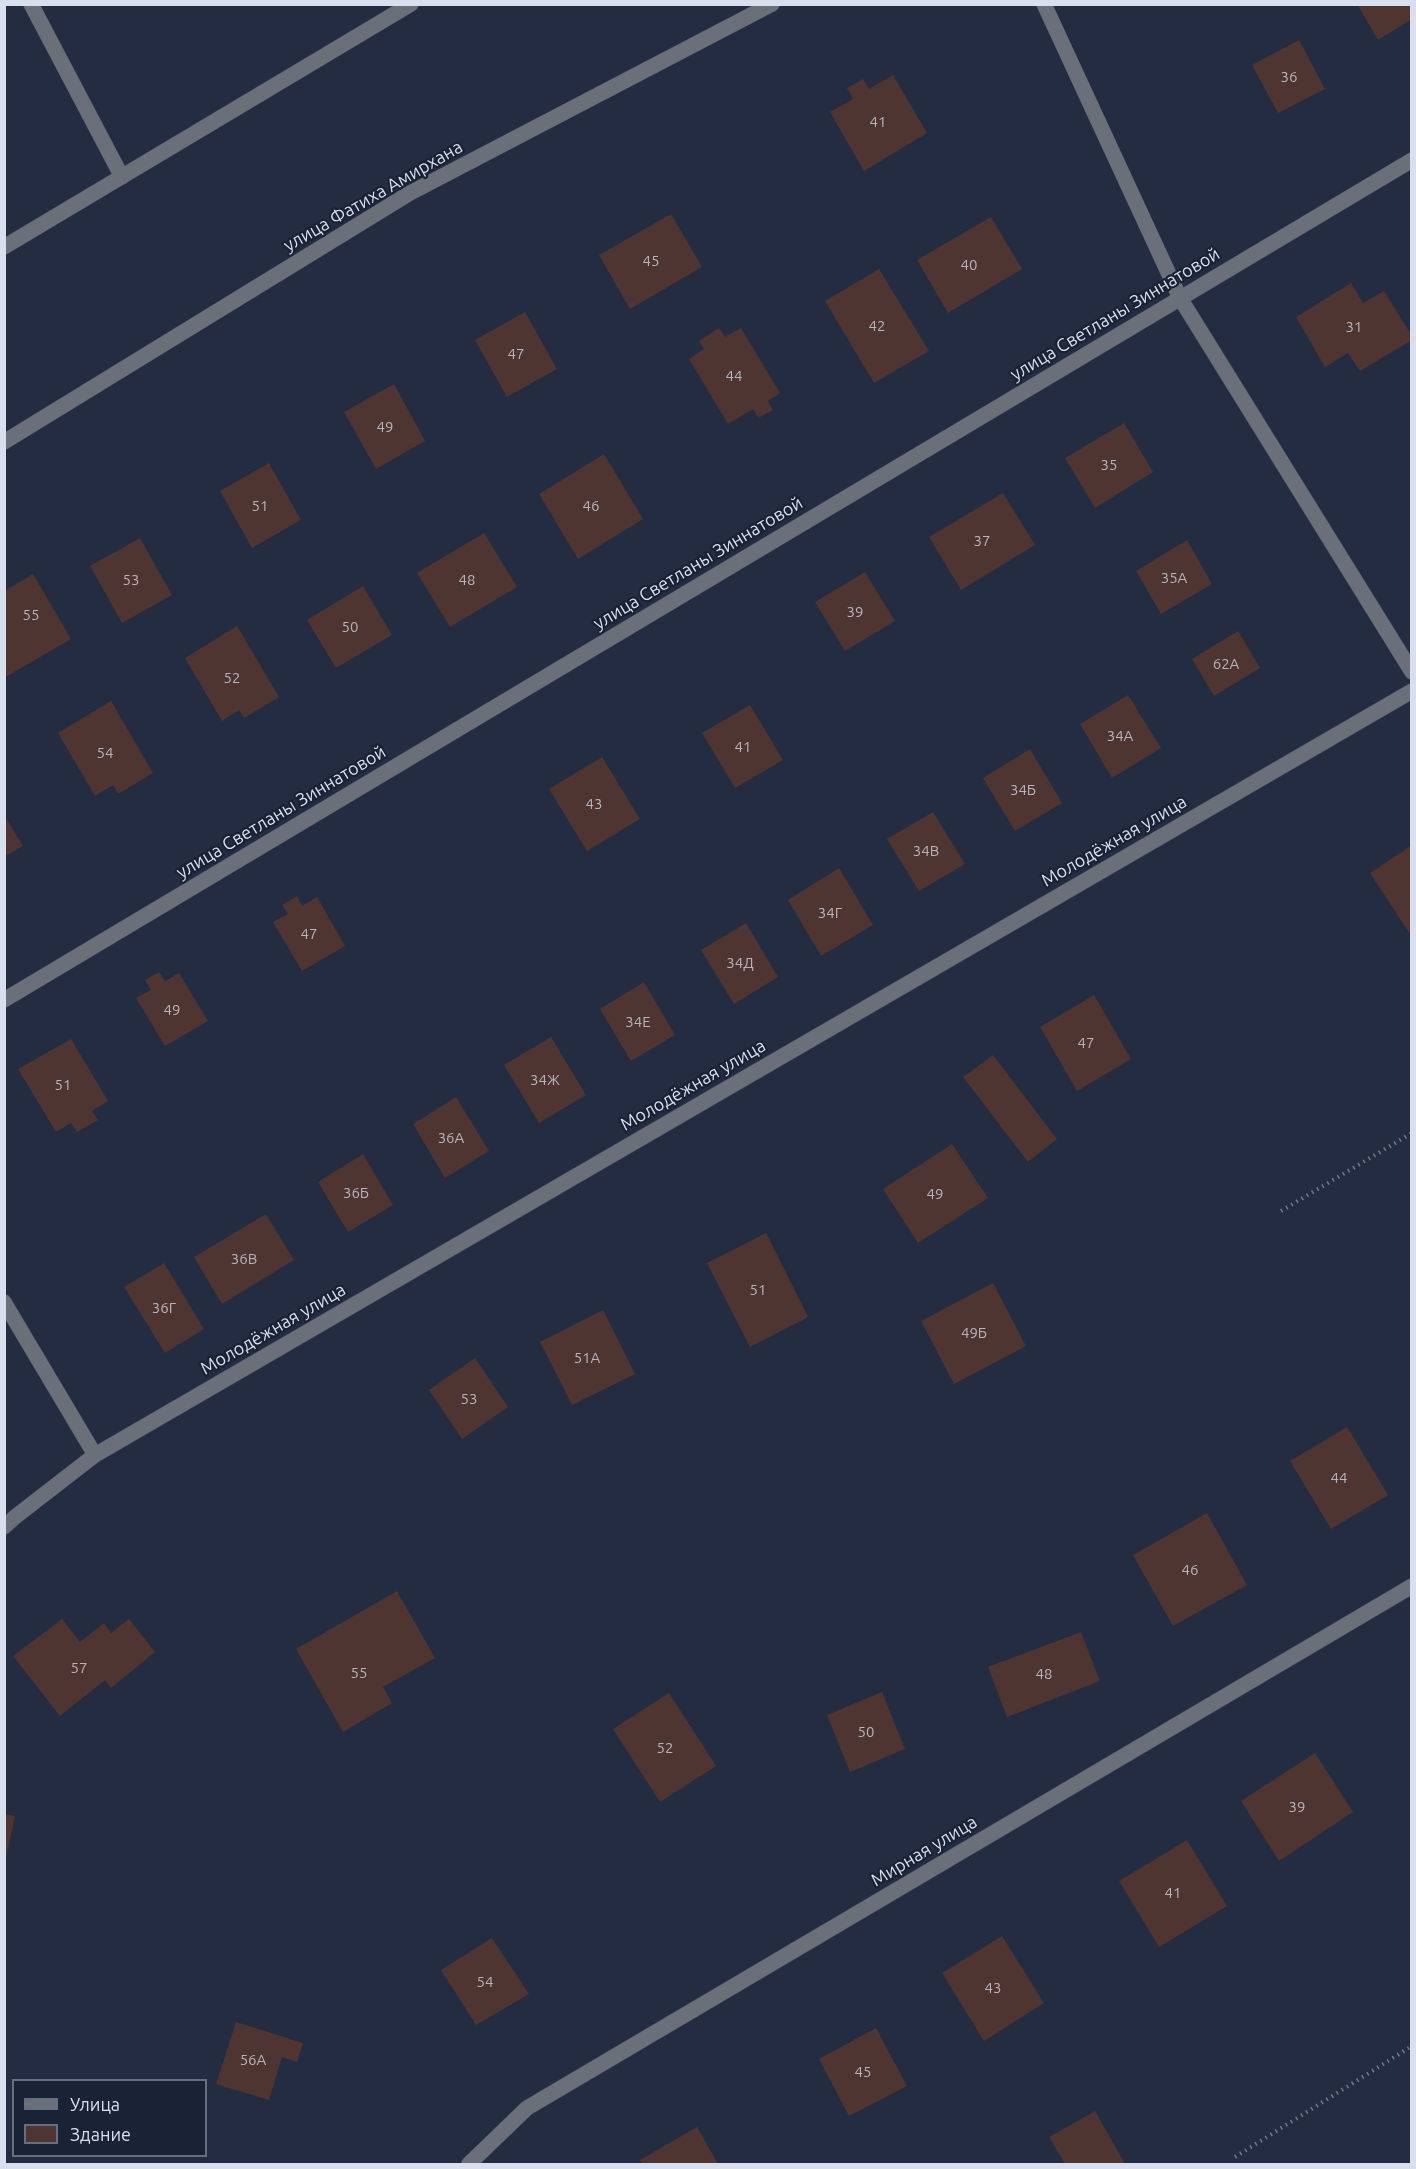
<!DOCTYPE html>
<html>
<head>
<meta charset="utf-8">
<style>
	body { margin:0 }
	#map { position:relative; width:1416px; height:2169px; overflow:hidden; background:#232c40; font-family:Ubuntu,sans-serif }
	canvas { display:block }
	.frame { position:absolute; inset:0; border:6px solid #d9dfed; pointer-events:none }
	.legend { position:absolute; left:12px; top:2079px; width:195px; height:78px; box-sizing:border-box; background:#1a2236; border:2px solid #666e7f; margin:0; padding:8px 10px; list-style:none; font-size:18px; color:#d9dfed }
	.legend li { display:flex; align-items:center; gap:12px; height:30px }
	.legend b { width:30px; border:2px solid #666e7f }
</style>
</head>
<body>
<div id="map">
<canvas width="1416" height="2169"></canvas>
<div class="frame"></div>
<ul class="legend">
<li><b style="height:8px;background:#6a6f7a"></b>Улица</li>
<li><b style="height:16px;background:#4f3531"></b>Здание</li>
</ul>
</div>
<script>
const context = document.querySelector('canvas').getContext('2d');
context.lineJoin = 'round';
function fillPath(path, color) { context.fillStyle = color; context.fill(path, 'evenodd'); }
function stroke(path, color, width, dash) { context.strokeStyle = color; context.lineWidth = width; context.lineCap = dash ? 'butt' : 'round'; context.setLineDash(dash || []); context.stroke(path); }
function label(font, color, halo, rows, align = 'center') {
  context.font = font + ' Ubuntu,sans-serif'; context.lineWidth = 4.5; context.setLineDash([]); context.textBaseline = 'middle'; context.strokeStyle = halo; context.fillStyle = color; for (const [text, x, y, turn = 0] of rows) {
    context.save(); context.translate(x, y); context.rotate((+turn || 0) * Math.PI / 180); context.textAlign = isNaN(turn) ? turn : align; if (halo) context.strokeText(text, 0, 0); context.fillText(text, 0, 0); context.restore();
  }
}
const building = new Path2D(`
	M1357,4H1412V19L1378,40Z
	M1299,40L1325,89L1278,113L1252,65Z
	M893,75L927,133L864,171L830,112L853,99L847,88L863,79L869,89Z
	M671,214L702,267L630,309L599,255Z
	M991,217L1022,269L948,313L917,260Z
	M879,269L929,351L874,383L825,301Z
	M1351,283L1363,303L1384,291L1412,336V340L1360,371L1348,353L1325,367L1296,317Z
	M525,312L557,369L507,397L475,340Z
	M719,328L725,337L741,328L780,393L768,401L773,410L758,418L753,409L728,424L689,359L704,349L699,341Z
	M394,384L425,441L376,469L344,412Z
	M1124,423L1153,472L1095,508L1065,458Z
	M604,454L643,519L578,559L539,494Z
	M269,463L301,520L252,548L220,491Z
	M1003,493L1035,545L961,590L929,537Z
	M484,533L517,587L450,627L417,573Z
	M140,538L172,595L122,623L90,566Z
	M1187,540L1212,584L1161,614L1136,571Z
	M865,572L895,621L845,651L815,602Z
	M33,574L71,639L4,678V591Z
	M363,586L392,635L336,668L307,620Z
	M237,626L279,697L244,718L239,710L222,721L185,658Z
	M1238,631L1260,668L1214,696L1192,659Z
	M1128,695L1161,748L1112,778L1080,724Z
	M111,701L153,773L118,794L113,785L95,796L58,733Z
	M750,705L783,760L735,788L702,733Z
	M1030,749L1062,803L1015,831L983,778Z
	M602,757L640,819L587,851L549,789Z
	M933,812L965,864L919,891L887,839Z
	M4,815L23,846L4,857Z
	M1412,845V937L1370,873Z
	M839,868L873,925L821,956L788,900Z
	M297,896L302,906L317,897L345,946L302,971L273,922L288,914L282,905Z
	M746,923L778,977L734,1004L701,950Z
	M159,972L165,981L179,973L208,1021L165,1046L136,998L151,990L145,980Z
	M644,982L675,1035L631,1061L600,1009Z
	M1094,995L1131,1059L1077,1091L1040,1027Z
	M551,1037L586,1095L539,1123L504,1065Z
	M71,1039L108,1101L92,1111L98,1120L77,1132L71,1123L56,1132L18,1069Z
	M993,1055L1057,1139L1028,1162L963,1077Z
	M456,1097L489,1151L445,1178L413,1124Z
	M952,1144L988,1198L918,1243L883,1189Z
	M363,1154L393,1205L348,1232L318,1182Z
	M266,1214L294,1260L222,1304L194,1257Z
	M766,1233L808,1317L750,1347L707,1263Z
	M164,1263L204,1329L165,1353L124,1287Z
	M993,1283L1026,1346L954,1384L921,1321Z
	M603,1310L635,1374L572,1405L540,1342Z
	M475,1358L508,1407L462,1439L429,1390Z
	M1347,1427L1388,1495L1331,1529L1290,1461Z
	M1207,1513L1247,1585L1173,1626L1133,1555Z
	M397,1591L435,1658L383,1687L392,1703L343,1732L296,1649Z
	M62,1619L80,1642L104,1623L111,1633L129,1619L155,1652L111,1688L105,1680L60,1716L13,1656Z
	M1081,1632L1100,1681L1007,1717L988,1667Z
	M882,1692L905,1749L850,1772L827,1715Z
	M669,1693L716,1766L660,1802L613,1729Z
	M1315,1753L1353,1812L1279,1861L1241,1801Z
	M4,1814L15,1816L5,1862H4Z
	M1187,1840L1227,1906L1159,1947L1119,1881Z
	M1002,1936L1044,2003L984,2041L942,1973Z
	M492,1938L529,1994L476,2025L441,1970Z
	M236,2022L303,2043L297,2062L282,2057L269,2100L216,2084Z
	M876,2028L907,2086L849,2116L819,2059Z
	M1095,2111L1125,2164H1065L1049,2137Z
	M697,2127L718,2164H643L640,2160Z`);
const path = new Path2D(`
	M1281,1211L1412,1133
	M1235,2157L1412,2046`);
const minor = new Path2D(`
	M31,4L122,177
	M1044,4L1180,298L1412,672
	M4,247L411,4
	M4,442L410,193L772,4
	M4,1000L1412,160
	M4,1302L95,1455
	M4,1527L15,1517L95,1455L1412,691
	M469,2164L527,2108L1412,1586`);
const numberNames = [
	["36",1289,77],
	["41",878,122],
	["45",651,261],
	["40",969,265],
	["42",877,326],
	["31",1354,327],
	["47",516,354],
	["44",734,376],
	["49",385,427],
	["35",1109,465],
	["51",260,506],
	["46",591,506],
	["37",982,541],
	["35А",1174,578],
	["53",131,580],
	["48",467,580],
	["39",855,612],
	["55",31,615],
	["50",350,627],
	["62А",1226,664],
	["52",232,678],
	["34А",1120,736],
	["41",743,747],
	["54",105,753],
	["34Б",1023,790],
	["43",594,804],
	["34В",926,851],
	["34Г",830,913],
	["47",309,934],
	["34Д",740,963],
	["49",172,1010],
	["34Е",638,1022],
	["47",1086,1043],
	["34Ж",545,1080],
	["51",63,1085],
	["36А",451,1138],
	["36Б",356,1193],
	["49",935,1194],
	["36В",244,1259],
	["51",758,1290],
	["36Г",164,1308],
	["49Б",974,1333],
	["51А",587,1358],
	["53",469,1399],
	["44",1339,1478],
	["46",1190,1570],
	["57",79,1668],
	["55",359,1673],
	["48",1044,1674],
	["50",866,1732],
	["52",665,1748],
	["39",1297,1807],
	["41",1173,1893],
	["54",485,1982],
	["43",993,1988],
	["56A",253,2060],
	["45",863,2072]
];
const streetNames = [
	["улица Фатиха Амирхана",373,196,-30],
	["улица Светланы Зиннатовой",1115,314,-31],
	["улица Светланы Зиннатовой",698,563,-31],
	["улица Светланы Зиннатовой",281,812,-31],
	["Молодёжная улица",1114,841,-30],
	["Молодёжная улица",693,1085,-30],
	["Молодёжная улица",273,1329,-30],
	["Мирная улица",924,1851,-31]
];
fillPath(building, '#4f3531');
stroke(minor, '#40495c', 16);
stroke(path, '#71798a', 4, [1.5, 4.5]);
stroke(minor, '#6a6f7a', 15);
label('15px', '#b6b4be', null, numberNames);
label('18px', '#d9dfed', '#1a2236', streetNames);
</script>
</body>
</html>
